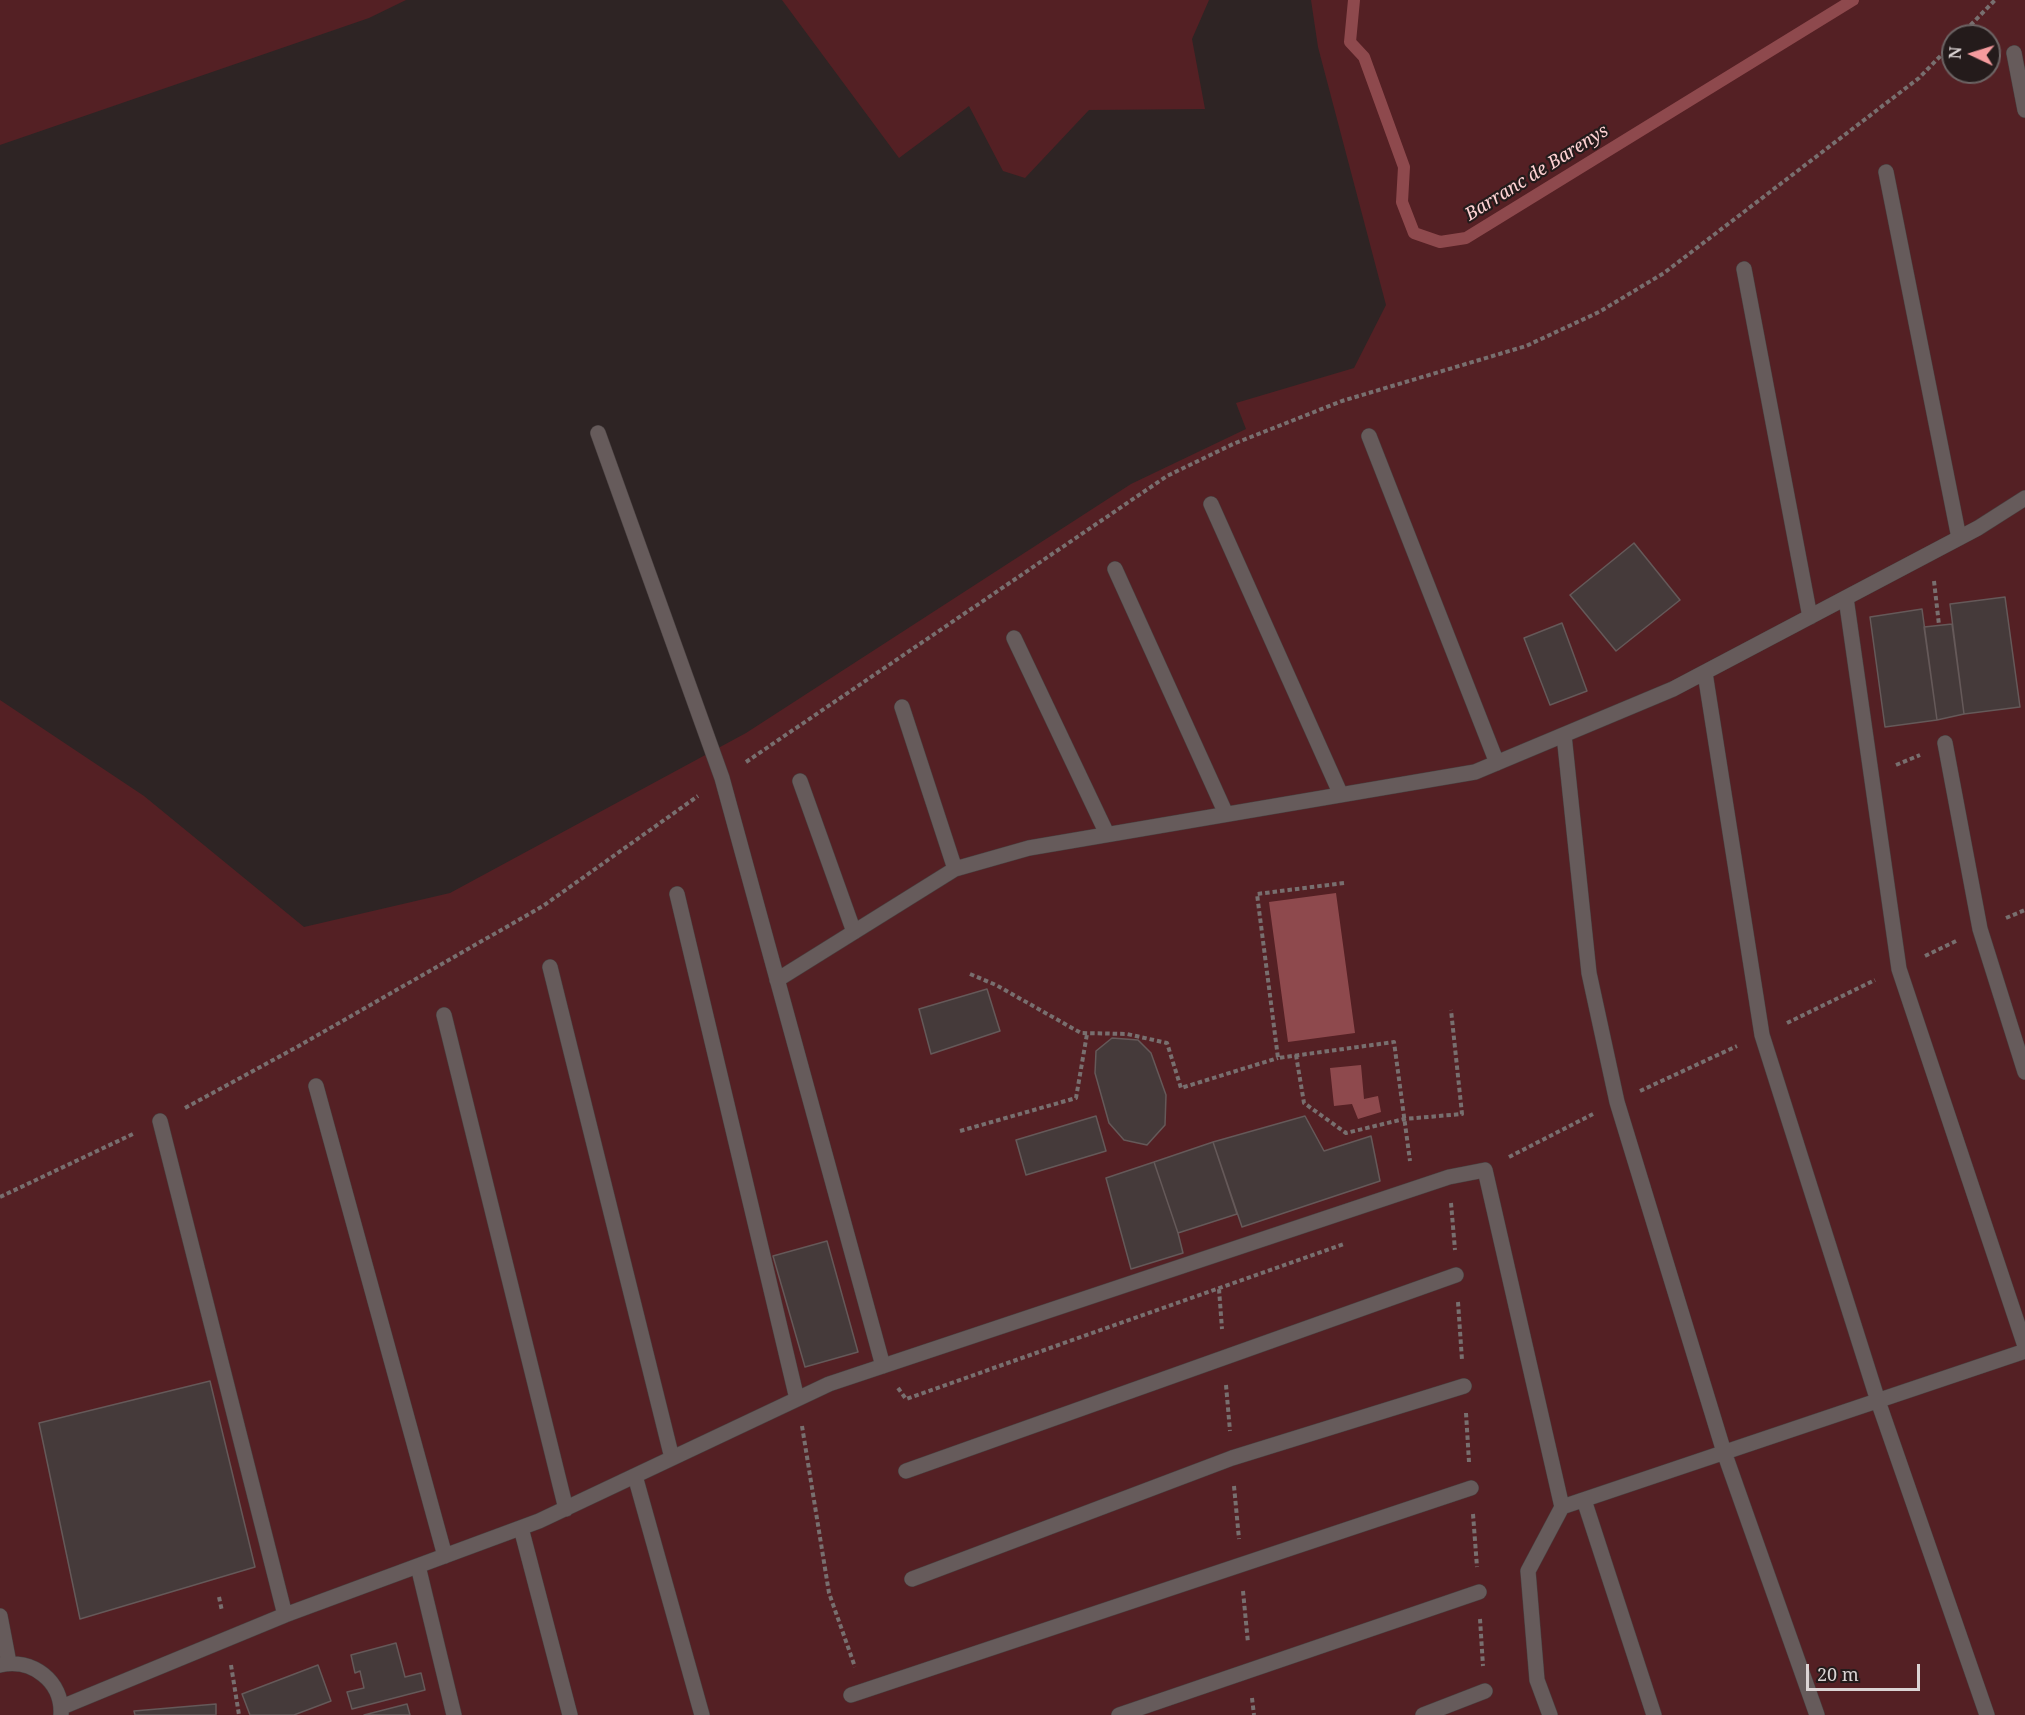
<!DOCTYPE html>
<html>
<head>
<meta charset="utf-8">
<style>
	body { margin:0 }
	#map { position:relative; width:2025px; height:1715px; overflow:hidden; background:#2e2424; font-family:"Noto Serif",serif }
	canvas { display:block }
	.north { position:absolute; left:1941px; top:24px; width:60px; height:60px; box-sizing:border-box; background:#241b1b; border:2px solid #6d6565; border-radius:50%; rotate:274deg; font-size:16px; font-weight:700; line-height:24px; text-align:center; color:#dbd4d4 }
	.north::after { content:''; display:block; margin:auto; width:21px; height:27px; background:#f59b9e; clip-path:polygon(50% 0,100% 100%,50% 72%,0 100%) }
	.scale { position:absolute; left:1806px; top:1664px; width:114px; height:27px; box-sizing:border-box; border:3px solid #dbd4d4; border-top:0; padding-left:8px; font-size:18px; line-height:21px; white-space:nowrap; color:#dbd4d4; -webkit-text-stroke:4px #241b1b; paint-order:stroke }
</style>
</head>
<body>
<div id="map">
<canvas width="2025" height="1715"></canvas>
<div class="north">N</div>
<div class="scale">20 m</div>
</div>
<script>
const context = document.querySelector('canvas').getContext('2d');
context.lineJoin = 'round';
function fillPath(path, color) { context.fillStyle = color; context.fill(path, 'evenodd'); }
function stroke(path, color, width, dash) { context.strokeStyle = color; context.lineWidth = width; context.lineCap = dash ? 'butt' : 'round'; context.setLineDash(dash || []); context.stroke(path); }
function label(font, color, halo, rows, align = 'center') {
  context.font = font + ' "Noto Serif",serif'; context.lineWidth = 4.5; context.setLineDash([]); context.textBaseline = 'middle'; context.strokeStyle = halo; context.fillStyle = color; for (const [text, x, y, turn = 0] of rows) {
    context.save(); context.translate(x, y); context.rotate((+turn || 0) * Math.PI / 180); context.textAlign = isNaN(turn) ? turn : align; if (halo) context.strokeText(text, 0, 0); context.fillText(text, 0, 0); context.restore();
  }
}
const green = new Path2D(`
	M0,0H406L369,18L0,145Z
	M782,0H1209L1192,39L1205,109L1089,110L1025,178L1003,171L969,106L899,158Z
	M1311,0H2025V1715H0V700L144,796L304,927L450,893L746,733L1131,484L1246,429L1236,403L1354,368L1386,305L1318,47ZM1953,36H1989V72H1953Z`);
const water = new Path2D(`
	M1336,893L1355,1033L1288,1042L1269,902Z
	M1361,1065L1364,1099L1378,1096L1381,1112L1358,1119L1352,1104L1334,1106L1330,1068Z`);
const stream = new Path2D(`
	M1354,0L1350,42L1364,57L1404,167L1402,202L1414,233L1440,242L1466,238L1853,0`);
const building = new Path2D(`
	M1634,543L1680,600L1616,651L1570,595Z
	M2005,597L2020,707L1964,714L1950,604Z
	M1922,609L1937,720L1885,727L1870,617Z
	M1562,623L1587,691L1550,705L1524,638Z
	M1952,624L1964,714L1937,720L1924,627Z
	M987,989L1000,1031L931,1054L919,1009Z
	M1112,1038L1138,1040L1151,1053L1166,1095L1165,1125L1147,1145L1124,1140L1109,1123L1095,1073L1096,1051Z
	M1096,1116L1106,1151L1026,1175L1016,1140Z
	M1305,1116L1324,1151L1371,1136L1380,1181L1242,1227L1213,1142Z
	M1213,1142L1237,1214L1178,1233L1154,1162Z
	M1154,1162L1178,1233L1183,1253L1131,1269L1106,1178Z
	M827,1241L858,1352L805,1367L773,1256Z
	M210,1381L255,1567L80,1619L39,1423Z
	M396,1643L405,1677L421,1673L425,1690L352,1709L347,1692L364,1688L360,1671L355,1673L351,1655Z
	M318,1665L331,1701L294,1715H250L242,1694Z
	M216,1704V1715H135L134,1711Z
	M407,1704L410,1715H364Z`);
const path = new Path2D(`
	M1960,36L1995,0
	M1934,581L1939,625
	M746,762L1167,476L1233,444L1342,401L1526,346L1599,312L1664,273L1919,78L1953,43
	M1896,765L1920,755
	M1344,883L1257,894L1278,1058L1394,1042L1410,1161
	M2006,918L2025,910
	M1925,956L1956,941
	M970,974L996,985L1081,1033L1127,1034L1167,1043L1181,1088L1278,1058
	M1787,1023L1875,980
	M1296,1055L1304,1103L1346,1133L1404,1119L1462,1114L1451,1010
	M1640,1091L1737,1046
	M185,1108L297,1047L543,906L698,796
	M960,1131L1076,1098L1087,1034
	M1509,1157L1593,1114
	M0,1197L135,1133
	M1451,1203L1455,1250
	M1219,1289L1222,1329
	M1458,1302L1462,1360
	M1226,1385L1230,1431
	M898,1388L906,1399L1344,1244
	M1466,1413L1469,1462
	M802,1426L829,1593L855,1667
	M1234,1486L1239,1539
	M1473,1514L1477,1567
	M1243,1591L1248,1643
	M219,1597L222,1611
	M1480,1619L1483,1666
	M231,1665L239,1715
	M1252,1698L1254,1715`);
const service = new Path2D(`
	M2014,53L2025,110
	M1886,172L1959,538
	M1744,269L1810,617
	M598,433L722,778L883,1366
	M1369,436L1497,763
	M1211,504L1341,795
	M1115,569L1226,814
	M1846,598L1899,969L2025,1346
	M1014,638L1107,834
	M1705,673L1762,1035L1878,1401L1987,1715
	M902,707L955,869
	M1564,735L1589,973L1617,1102L1724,1452L1817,1715
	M1945,743L1980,929L2025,1072
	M800,781L854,932
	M677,894L797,1399
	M550,967L672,1458
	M777,980L955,869L1029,848L1475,772L1673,689L1978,528L2025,498
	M444,1015L566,1509
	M316,1086L445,1556
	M160,1121L285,1615
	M906,1471L1456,1275
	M635,1476L702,1715
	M1584,1500L1654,1715
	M521,1528L570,1715
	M418,1566L454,1715
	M912,1579L1232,1458L1464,1386
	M0,1616L9,1663
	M0,1665C32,1658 63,1681 61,1715
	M851,1695L1471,1488
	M62,1707L285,1615L539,1521L829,1384L1449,1177L1485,1170L1562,1507L2025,1351
	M1119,1715L1479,1592
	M1423,1715L1485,1691
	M1550,1715L1537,1680L1528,1571L1562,1507`);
const waterNames = [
	["Barranc de Barenys",1537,173,-32]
];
fillPath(green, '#542024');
fillPath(water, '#8e494d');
stroke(stream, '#8e494d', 12);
fillPath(building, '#453a3a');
stroke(building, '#655959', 1.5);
stroke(service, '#494141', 16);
stroke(path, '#786f6f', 4, [4.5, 3]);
stroke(service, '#665b5b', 15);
label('italic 18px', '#fed2d3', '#241b1b', waterNames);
</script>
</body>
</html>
